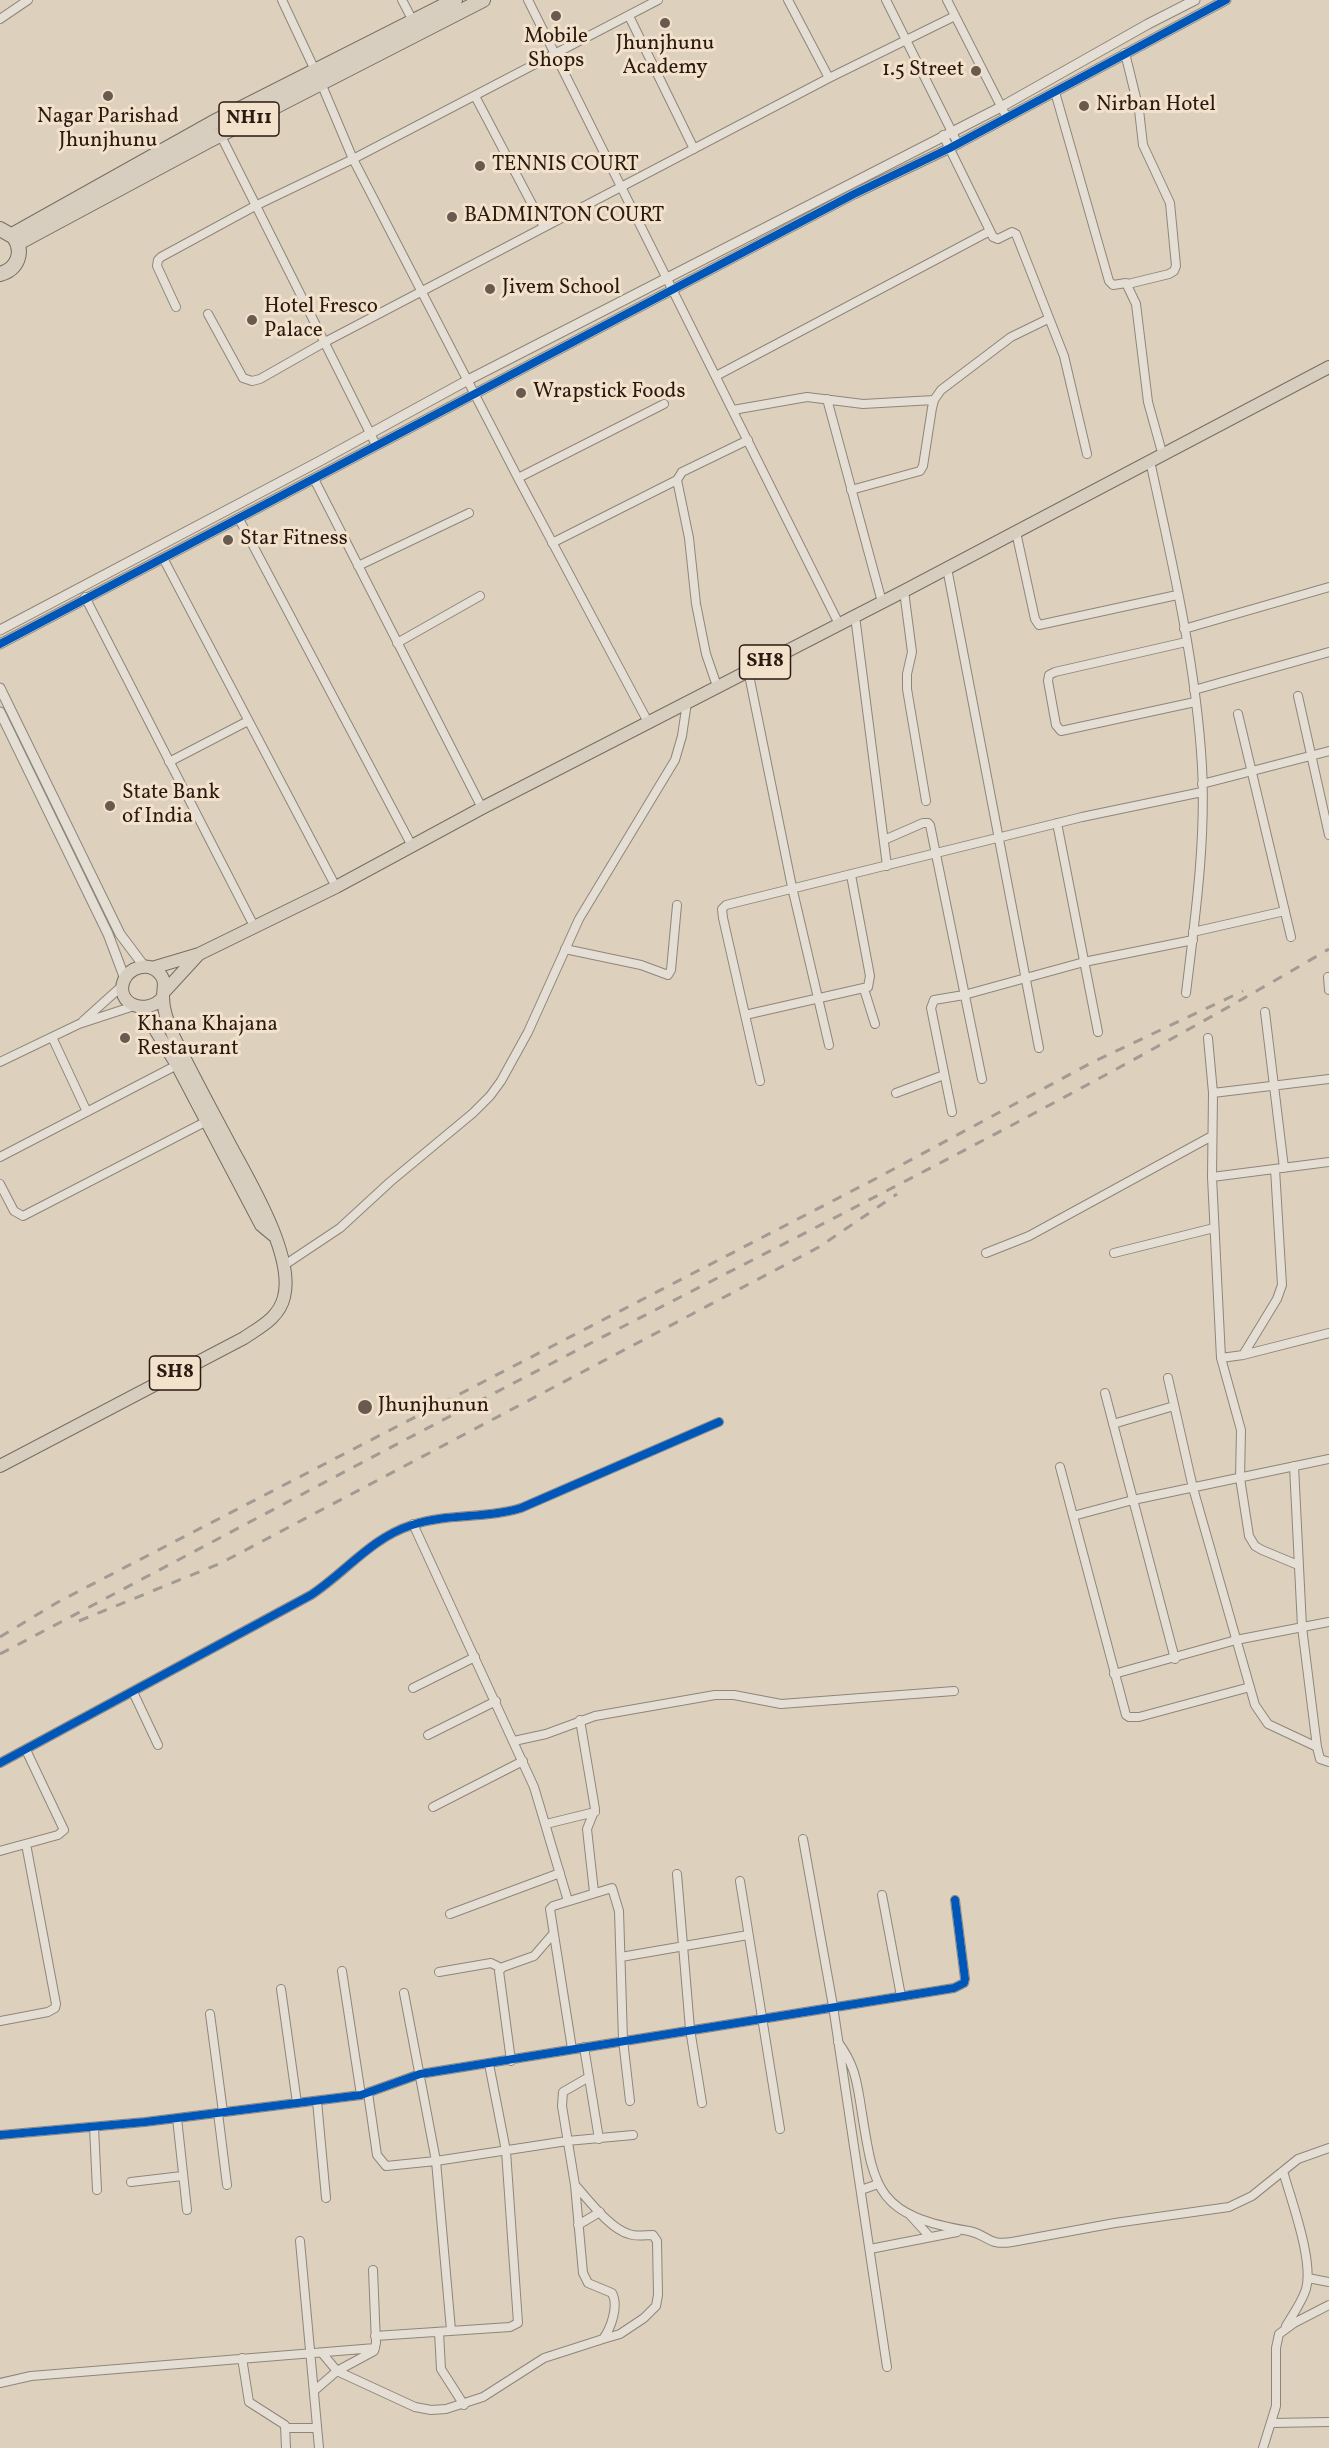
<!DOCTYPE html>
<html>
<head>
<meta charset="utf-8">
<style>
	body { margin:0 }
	canvas { display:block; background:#ddd0bd }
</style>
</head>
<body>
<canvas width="1329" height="2448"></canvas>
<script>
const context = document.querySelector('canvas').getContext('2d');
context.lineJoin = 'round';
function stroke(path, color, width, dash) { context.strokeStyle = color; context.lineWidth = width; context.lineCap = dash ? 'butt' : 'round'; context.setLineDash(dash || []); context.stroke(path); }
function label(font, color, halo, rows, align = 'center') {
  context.font = font + ' Vollkorn,serif'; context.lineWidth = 6; context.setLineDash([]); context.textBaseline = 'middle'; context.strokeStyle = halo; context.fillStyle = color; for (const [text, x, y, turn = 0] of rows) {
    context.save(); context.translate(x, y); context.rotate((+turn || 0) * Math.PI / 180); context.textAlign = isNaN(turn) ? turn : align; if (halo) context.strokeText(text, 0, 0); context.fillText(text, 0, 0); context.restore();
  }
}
const minor = new Path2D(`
	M282,0L321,83L353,159L518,478L648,722
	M402,0L413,21
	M528,0L839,624
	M788,0L829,78L955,16
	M886,0L958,144
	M947,0L1007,118
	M629,16L694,149
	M0,19L28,0
	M1125,53L1139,110L1143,145L1170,203L1176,266L1174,271L1169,274L1128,284
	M1055,92L1109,281L1113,285L1126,283L1136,304L1148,402L1163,456
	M475,96L544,227
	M219,132L376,445
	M943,135L993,237L998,239L1012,232L1016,234L1064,356L1087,454
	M176,307L157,266L158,260L161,257L255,206L353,159L658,0
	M208,314L243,378L252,381L260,379L325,342L829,78
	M716,376L990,231
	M827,399L882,602
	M733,410L807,397L863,404L934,400
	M1150,461C1172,561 1196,664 1202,766C1206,842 1195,918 1186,993
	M518,478L664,404
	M314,479L482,808
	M851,490L920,471L923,466L932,408L934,400L941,390L1011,337L1048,319
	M239,519L412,846
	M1016,532L1035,619L1039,625L1177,595
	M552,543L677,480
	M163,558L336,887
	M358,566L469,513
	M947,568L1039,1048
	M904,591L912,652L907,674V689L926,801
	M85,597L255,928
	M855,616L887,866
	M1184,629L1329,587
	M1186,642L1055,672L1049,675L1048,681L1056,725L1061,731L1195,702
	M397,643L480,596
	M748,670L792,887L829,1045
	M717,686L706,654L696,604L689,538L677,480L682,472L748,440
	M1194,690L1329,652
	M1298,696L1329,835
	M1238,714L1291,937
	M169,762L248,721
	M1202,784L1329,751
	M1057,823L1098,1032
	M884,840L923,823H928L930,825L982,1079
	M1193,932L1285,911
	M565,949L641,965L668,975L671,970L677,905
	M1328,977L1329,990
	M864,989L875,1024
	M1265,1012L1284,1168
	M745,1015L868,987L870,976L851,875
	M83,1021L123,985
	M52,1037L87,1112
	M1208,1038L1213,1093L1212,1177L1221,1358L1241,1430L1240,1478L1249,1536L1255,1546L1262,1550L1298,1565
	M0,1062L79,1024L134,1006
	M760,1081L723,918L722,909L726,905L1082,817L1202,792
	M896,1093L944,1075
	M1213,1093L1329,1079
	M952,1112L931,1008L934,1000L964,995L1084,962L1193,940
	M0,1157L177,1065
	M1212,1177L1329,1162
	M0,1184L14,1211L23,1216L207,1121
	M986,1253L1029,1236L1212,1136
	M1114,1253L1214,1228
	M283,1266L340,1228L390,1182L473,1113L490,1096L501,1081L528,1032L579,919L675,760L682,736L687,702
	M1243,1355L1277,1299L1282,1285L1275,1169
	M1221,1358L1243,1355L1329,1333
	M1168,1378L1193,1488L1255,1705L1268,1724L1317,1747
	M1105,1393L1175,1659
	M1113,1424L1174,1406
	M1294,1466L1302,1627L1317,1747L1320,1759L1329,1762
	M1060,1467L1126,1715L1129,1717H1139L1250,1687
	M1073,1516L1133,1500L1329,1459
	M413,1524L534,1787L568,1901
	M1114,1674L1236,1640L1329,1622
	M413,1688L475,1657
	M133,1692L158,1745
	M580,1720L595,1809L587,1829L594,1892
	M428,1735L496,1701
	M514,1741L546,1734L595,1716L715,1695H734L781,1704L954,1691
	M0,1763L311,1595C346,1572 371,1538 412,1525C448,1513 486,1519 521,1508L719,1422
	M433,1807L523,1761
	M546,1824L595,1812
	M803,1839L833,2006L887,2367
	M0,1851L58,1835L64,1830L26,1750
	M677,1874L690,2029L702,2103
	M740,1881L780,2129
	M882,1895L901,1996
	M450,1914L560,1873
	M621,1957L748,1935
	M342,1971L361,2095
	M439,1972L491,1963L501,1968
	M281,1989L297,2103
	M404,1993L436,2161L451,2330
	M210,2014L223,2112
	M0,2021L48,2012L55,2008L56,2004L26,1844
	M838,2042C853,2063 856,2076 860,2101C874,2188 873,2215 969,2231C988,2235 988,2246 1012,2242L1115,2223L1229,2207L1252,2196L1298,2159L1329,2148
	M584,2047L599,2139
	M572,2049L550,1909L553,1906L612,1888L619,1911L623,2040L630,2101
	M511,2061L499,1971L503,1967L534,1956L553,1934
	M368,2093L377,2155L386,2166L436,2161L567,2141L633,2135
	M317,2101L326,2198
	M218,2113L227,2185
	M177,2118L187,2210
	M94,2127L97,2190
	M0,2135L145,2122L361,2095L420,2074L954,1988L964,1983L965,1979L955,1900
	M1283,2171C1291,2200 1314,2261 1306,2289C1302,2302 1293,2314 1286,2326
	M131,2182L182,2176
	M575,2185C588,2199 610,2229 629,2234C636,2237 645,2235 653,2235L657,2241L658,2295L656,2306L644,2318L620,2334L603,2339
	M861,2190L878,2184
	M910,2215L930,2237
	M578,2225L600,2212
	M300,2241L319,2448
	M870,2249L957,2232
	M1308,2278L1329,2282
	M439,2332L441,2369L464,2405
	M375,2336L510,2327L518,2323L506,2151L489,2064
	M322,2353L337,2371L415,2407L431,2410L446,2409L483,2397L544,2358L603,2339C611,2328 619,2306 612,2293L588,2283L583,2273L575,2185L562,2106L563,2092L589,2077
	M242,2358L249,2402L285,2425L286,2448
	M0,2383L31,2376L375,2348
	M315,2390L337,2371L374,2351L376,2343L373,2270
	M1272,2423L1329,2422
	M286,2428H317
	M1263,2448L1276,2406V2348L1279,2334L1294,2323L1329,2305`);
const tertiary = new Path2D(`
	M0,630L320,461L468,380L1001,107L1148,24L1195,0
	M0,644L854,194L950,148L1226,0
	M0,688L120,934L144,966
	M0,712L108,934L125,979`);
const primary = new Path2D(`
	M152,968L199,954L336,887L482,808L904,591L1329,367
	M165,991L199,954
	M142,1008L177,1065L261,1225L273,1235
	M0,1466L244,1338C260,1327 279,1318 284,1297C295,1255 248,1179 228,1141C210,1107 191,1072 174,1037C169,1026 163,1009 163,997C163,987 167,980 158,972C148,962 130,967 124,980C114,1004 147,1017 163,997`);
const trunk = new Path2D(`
	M0,229L14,237C24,252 18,269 0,274
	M12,235L214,122L455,0
	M18,243L208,141L483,0`);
const rail = new Path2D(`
	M79,1621L221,1563L819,1247L897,1194
	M0,1637L58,1602L877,1178L1093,1062L1243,991
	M0,1654C187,1556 374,1455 562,1358C819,1225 1079,1096 1329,949`);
const cycleway = new Path2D(`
	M0,644L854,194L950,148L1226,0
	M0,1763L311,1595C346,1572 371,1538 412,1525C448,1513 486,1519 521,1508L719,1422
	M0,2135L145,2122L361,2095L420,2074L954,1988L964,1983L965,1979L955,1900`);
const markers = [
	[556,16,6,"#69594e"],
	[665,23,6,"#69594e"],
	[976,71,6,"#69594e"],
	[108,96,6,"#69594e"],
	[1084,106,6,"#69594e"],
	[480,166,6,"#69594e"],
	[452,217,6,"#69594e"],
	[490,289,6,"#69594e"],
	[252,320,6,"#69594e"],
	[521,393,6,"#69594e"],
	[228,540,6,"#69594e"],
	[110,806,6,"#69594e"],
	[125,1038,6,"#69594e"],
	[365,1407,8,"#69594e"]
];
const shields = [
	[249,119,60],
	[765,662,51],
	[175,1373,51]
];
const shieldNames = [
	["NH11",249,119],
	["SH8",765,662],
	["SH8",175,1373]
];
const poiNames = [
	["Mobile",556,38,"center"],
	["Shops",556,62,"center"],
	["Jhunjhunu",665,45,"center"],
	["Academy",665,69,"center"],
	["1.5 Street",964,71,"right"],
	["Nirban Hotel",1096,106],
	["Nagar Parishad",108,118,"center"],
	["Jhunjhunu",108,142,"center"],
	["TENNIS COURT",492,166],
	["BADMINTON COURT",464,217],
	["Jivem School",502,289],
	["Hotel Fresco",264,308],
	["Palace",264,332],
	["Wrapstick Foods",533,393],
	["Star Fitness",240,540],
	["State Bank",122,794],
	["of India",122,818],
	["Khana Khajana",137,1026],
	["Restaurant",137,1050],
	["Jhunjhunun",378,1407]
];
stroke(minor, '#8f867a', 10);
stroke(tertiary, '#8f867a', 11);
stroke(primary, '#776e63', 14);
stroke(trunk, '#776e63', 16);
stroke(minor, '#e4ded4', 8);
stroke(tertiary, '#e4ded4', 9);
stroke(primary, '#d8cec0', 12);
stroke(trunk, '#d8cec0', 14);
stroke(rail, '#a29b93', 3, [10, 10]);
stroke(cycleway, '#0057b8', 8);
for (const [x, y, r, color] of markers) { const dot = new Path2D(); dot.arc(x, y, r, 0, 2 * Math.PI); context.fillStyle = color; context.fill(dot); stroke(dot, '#f2e2cb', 2); }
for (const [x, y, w] of shields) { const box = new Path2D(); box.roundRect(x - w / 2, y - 17, w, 34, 4.5); context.fillStyle = '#f2e2cb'; context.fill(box); stroke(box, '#2b1912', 1.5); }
label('bold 20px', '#2b1912', null, shieldNames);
label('21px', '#2b1912', '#f2e2cb', poiNames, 'left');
</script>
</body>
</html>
